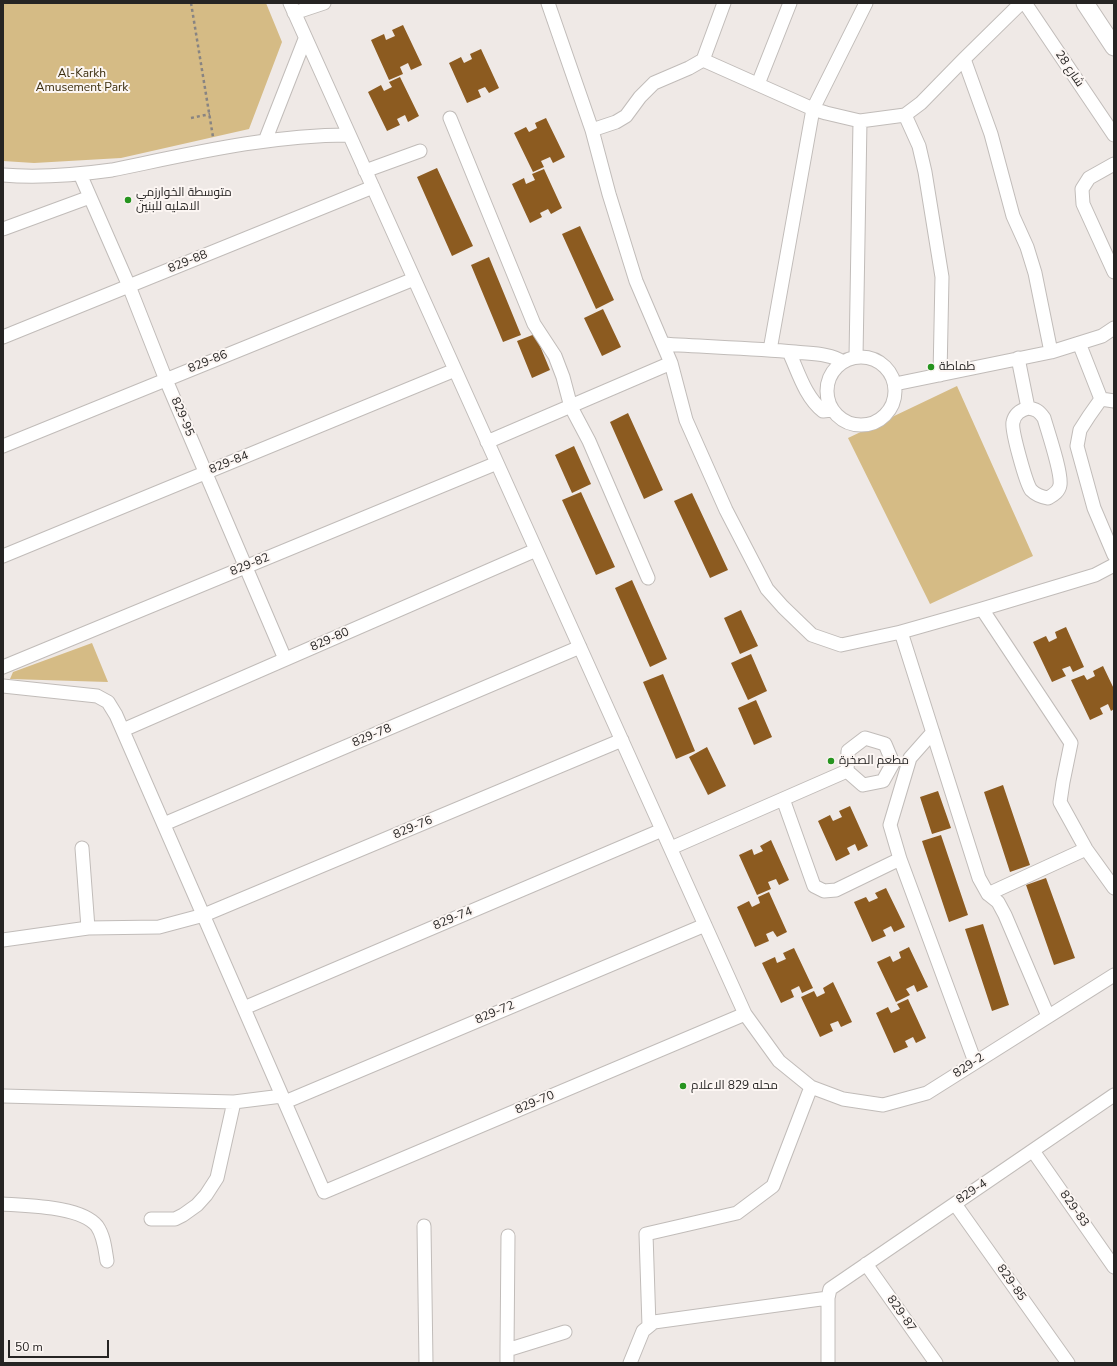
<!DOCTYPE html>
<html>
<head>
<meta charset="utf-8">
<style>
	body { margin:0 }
	#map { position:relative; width:1117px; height:1366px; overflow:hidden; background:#efe9e6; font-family:"Nunito Sans",sans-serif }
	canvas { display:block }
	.frame { position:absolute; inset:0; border:4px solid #262423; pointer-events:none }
	.scale { position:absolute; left:8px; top:1340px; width:101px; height:18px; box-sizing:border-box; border:2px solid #262423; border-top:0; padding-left:5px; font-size:12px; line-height:14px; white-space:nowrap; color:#262423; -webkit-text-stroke:3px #fcf6f3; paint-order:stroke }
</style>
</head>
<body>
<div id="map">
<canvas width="1117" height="1366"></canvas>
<div class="frame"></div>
<div class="scale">50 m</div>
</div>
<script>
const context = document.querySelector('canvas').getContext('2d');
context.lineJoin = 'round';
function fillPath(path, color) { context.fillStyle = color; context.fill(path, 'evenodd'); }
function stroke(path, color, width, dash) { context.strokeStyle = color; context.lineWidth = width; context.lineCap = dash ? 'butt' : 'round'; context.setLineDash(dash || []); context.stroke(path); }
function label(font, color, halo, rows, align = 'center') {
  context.font = font + ' "Nunito Sans",Cairo,sans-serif'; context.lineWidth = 4; context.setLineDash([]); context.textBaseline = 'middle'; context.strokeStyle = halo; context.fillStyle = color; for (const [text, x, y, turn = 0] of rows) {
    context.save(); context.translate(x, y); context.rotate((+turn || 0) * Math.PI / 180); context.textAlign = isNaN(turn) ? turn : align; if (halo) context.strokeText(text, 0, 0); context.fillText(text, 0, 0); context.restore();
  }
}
const green = new Path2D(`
	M3,3H266L282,42L249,129L121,158L34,163L3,161Z
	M957,386L1033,556L930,604L848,438Z
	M92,643L108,682L10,679L13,672Z`);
const building = new Path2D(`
	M403,25L422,65L411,70L408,63L400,67L403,74L389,80L371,40L384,34L386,40L395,36L392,30Z
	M481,49L499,88L489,93L485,87L478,90L481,97L467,103L449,63L461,57L464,63L472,59L470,54Z
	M400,77L419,116L408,122L405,115L397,119L400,125L387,131L368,92L381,85L384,91L392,87L389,82Z
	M546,118L565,157L553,163L550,157L541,161L544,167L533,172L514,133L526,127L529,132L537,128L535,123Z
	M437,168L473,246L452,256L417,177Z
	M544,169L562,208L551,214L548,209L540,213L542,217L530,223L512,184L524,178L526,184L535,180L532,174Z
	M580,226L614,300L596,309L562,234Z
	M489,257L521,335L503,342L471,265Z
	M603,309L621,347L602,356L584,318Z
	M535,334L550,370L532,378L517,341Z
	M628,413L663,490L644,499L610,422Z
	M574,446L591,484L572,493L555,455Z
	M581,492L615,567L596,575L562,500Z
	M692,493L728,570L710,578L674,501Z
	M632,580L667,659L650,667L615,588Z
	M741,610L758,646L740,654L724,618Z
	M1066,627L1084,667L1073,672L1070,666L1062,669L1066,676L1052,682L1033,642L1046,636L1049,642L1057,638L1055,632Z
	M751,654L767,691L748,700L731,663Z
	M1103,666L1114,689V709L1111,711L1108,704L1100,708L1103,714L1090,720L1071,680L1084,675L1087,680L1095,676L1093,671Z
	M663,674L695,751L676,759L643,682Z
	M756,700L772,737L754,745L738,708Z
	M707,747L726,786L708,795L689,757Z
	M1003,785L1030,865L1010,872L984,792Z
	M938,791L951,828L932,834L920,797Z
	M850,806L868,846L858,851L855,844L847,848L850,854L836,861L818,821L830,815L833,821L842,817L839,811Z
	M941,835L968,915L949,922L922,841Z
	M771,840L789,880L779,885L776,879L768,882L771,889L757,895L739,855L752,849L754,855L763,851L760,846Z
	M1046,878L1075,958L1054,965L1026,885Z
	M886,888L905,927L894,932L891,926L883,930L886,936L872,942L854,902L866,897L869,902L878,898L875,893Z
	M769,892L787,932L777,937L773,931L766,934L769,941L755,947L737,907L749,901L752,907L760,903L758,897Z
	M983,924L1009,1005L992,1011L965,929Z
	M909,947L928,987L917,992L914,985L906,989L910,995L896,1002L877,962L890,956L893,962L901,958L899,952Z
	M794,948L813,988L802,993L799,986L791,990L794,997L781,1003L762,963L775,957L777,963L786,959L783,953Z
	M833,982L852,1022L841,1027L838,1021L830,1024L833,1031L820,1037L801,997L814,991L817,997L825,993L823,988Z
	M908,999L926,1038L916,1043L913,1037L905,1041L908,1047L894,1053L876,1013L888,1007L891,1013L900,1009L897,1004Z`);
const path = new Path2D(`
	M191,3L213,137
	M191,118L210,114`);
const minor = new Path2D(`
	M290,3L745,1014L779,1061L811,1087L843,1099L883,1105L927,1093L1114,975
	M548,3L592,130L609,194L636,281L671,363L686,420L726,510L767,589L783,607L812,635L841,645L901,632L982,609L1095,575L1114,565
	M1025,3L1114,135
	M294,13L324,3
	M964,59L991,134L1013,216L1027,247L1035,273L1051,352
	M703,60L813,109L826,113L860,121L905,115L921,103L964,59L1021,3
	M758,84L790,3
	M905,115L919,146L925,172L942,277L940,375
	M450,118L534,324L555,356L563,377L571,407L589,441L648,578
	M592,130L616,122L626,116L640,97L654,83L689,68L703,60L724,3
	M265,141L305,39
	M1114,164L1089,178L1082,189L1083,204L1114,272
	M365,171L420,151
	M80,174L129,286L166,380L285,659
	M3,175C39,178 76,175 112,170C190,154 268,135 349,135
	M3,229L90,197
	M3,337L373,187
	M1079,343L1101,399L1089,416L1080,430L1077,446L1094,508L1114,555
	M663,344C707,347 751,348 795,352C811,354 829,353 843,362
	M770,350L813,109L866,3
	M789,352C798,371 805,397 823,411L832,410
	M827 391a34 34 0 1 1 68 0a34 34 0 1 1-68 0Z
	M856,357C858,278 858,200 860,121
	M1018,358L1028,408
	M895,384L1051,352L1102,336L1114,328
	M1101,399L1114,401
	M1028,408C1036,409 1039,411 1044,418C1048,432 1062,473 1060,485C1059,492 1053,495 1048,498C1041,497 1036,495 1031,490C1026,483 1011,430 1013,422C1015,413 1021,410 1028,408Z
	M487,442L671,363
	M3,446L414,279
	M3,556L455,370
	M982,609L1071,743L1063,782L1060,802L1086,849L1114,888
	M901,632L979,878L988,894L998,902L1005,915L1048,1016
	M3,667L497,463
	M3,686L97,696L108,702L116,715L324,1192L745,1014
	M123,730L536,550
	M933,732L910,758L890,825L900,859L975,1062
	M865,738L885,744L893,763L883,781L863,785L847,771L848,751Z
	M783,799L814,886L824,891L836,890L900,859
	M164,824L580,647
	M82,848L88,928
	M671,848L847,771
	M988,894L1086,849
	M3,940L88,928L159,927L204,915L622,740
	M244,1008L662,830
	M3,1096L234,1102
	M285,1102L705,925
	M1033,1151L1114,1267
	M3,1204C28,1206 81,1206 97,1226C104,1236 105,1249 107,1261
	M955,1204L1068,1363
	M151,1219H175L183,1215L197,1205L206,1195L217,1178L234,1102L282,1096
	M424,1226L426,1363
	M866,1264L936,1363
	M649,1326L646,1234L737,1213L773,1186L811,1087
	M507,1350L508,1236
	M507,1363V1350L565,1332
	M630,1363L643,1331L654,1322L828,1298
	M828,1363V1298L830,1289L1114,1095`);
const major = new Path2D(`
	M1085,3L1114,47`);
const markers = [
	[128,200,4,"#26941f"],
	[931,367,4,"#26941f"],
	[831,761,4,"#26941f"],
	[683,1086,4,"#26941f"]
];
const streetNames = [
	["شارع 28",1069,69,56],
	["829-88",188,262,-22],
	["829-86",208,362,-22],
	["829-95",182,417,67],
	["829-84",229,463,-22],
	["829-82",250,565,-22],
	["829-80",330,640,-24],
	["829-78",372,736,-23],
	["829-76",413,828,-23],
	["829-74",453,919,-23],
	["829-72",495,1013,-23],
	["829-2",969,1066,-33],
	["829-70",535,1103,-23],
	["829-4",972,1192,-34],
	["829-83",1074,1209,55],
	["829-85",1011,1283,55],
	["829-87",901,1314,55]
];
const parkNames = [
	["Al-Karkh",82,74],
	["Amusement Park",82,88]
];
const poiNames = [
	["متوسطة الخوارزمي",136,193],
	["الاهليه للبنين",136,207],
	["طماطة",939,367],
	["مطعم الصخرة",839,761],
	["محله 829 الاعلام",691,1086]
];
fillPath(green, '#d5bb85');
fillPath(building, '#8c5b20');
stroke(minor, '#c1bcb9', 15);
stroke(major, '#c1bcb9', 19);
stroke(path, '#888482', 2.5, [3, 3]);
stroke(minor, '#fff', 13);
stroke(major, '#fff', 17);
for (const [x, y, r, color] of markers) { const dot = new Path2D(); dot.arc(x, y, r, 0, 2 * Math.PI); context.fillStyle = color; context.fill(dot); stroke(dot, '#fcf6f3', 1.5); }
label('12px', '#262423', '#fcf6f3', streetNames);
label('12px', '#3b2d0d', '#fcf6f3', parkNames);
label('12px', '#262423', '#fcf6f3', poiNames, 'left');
</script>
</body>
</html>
